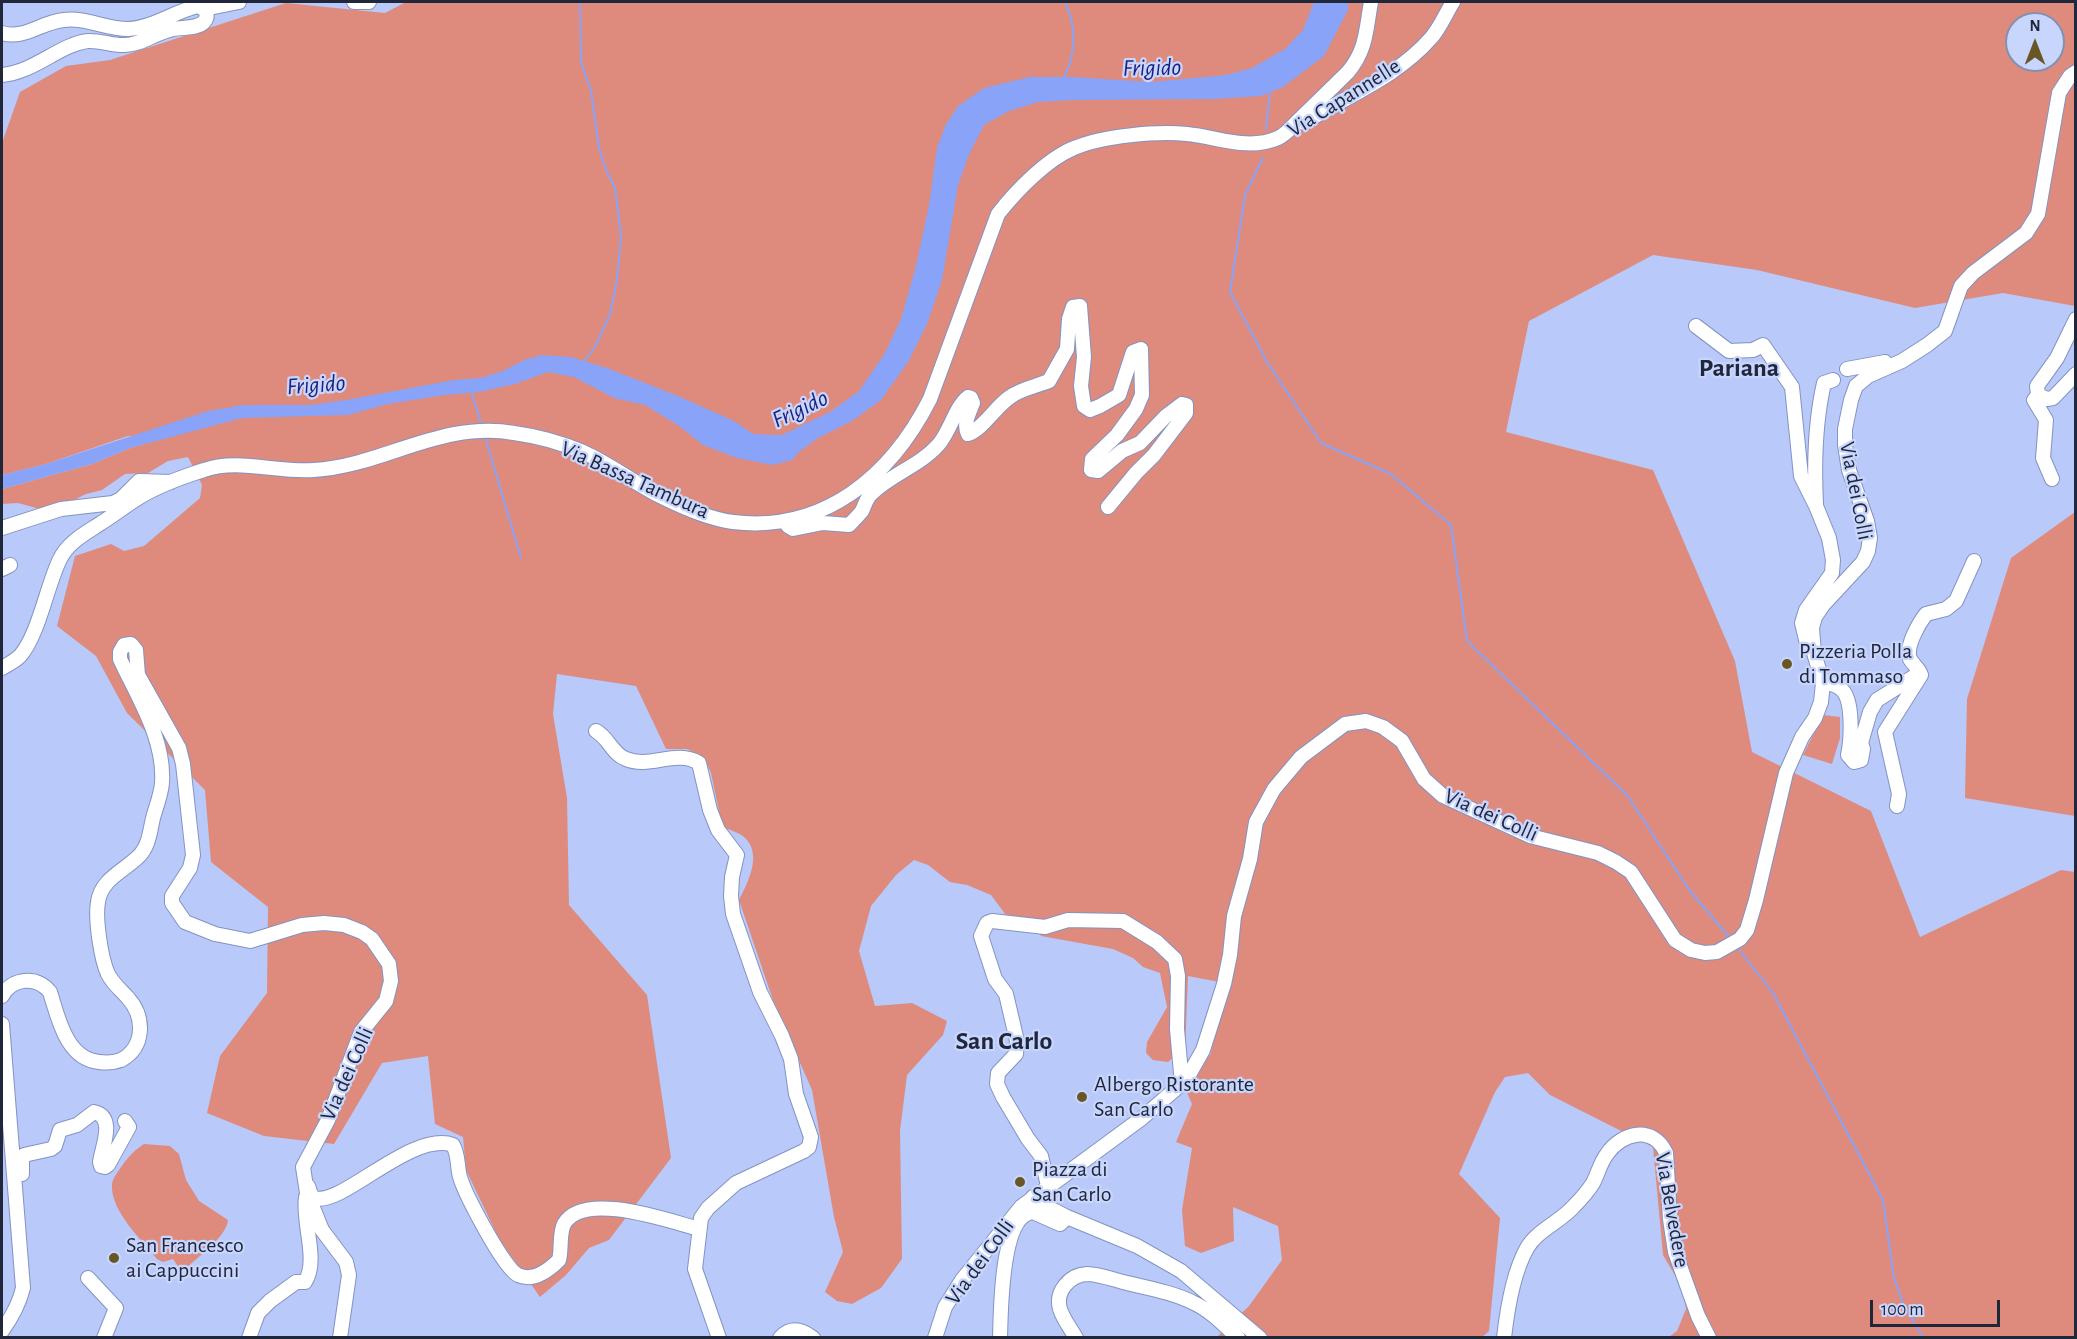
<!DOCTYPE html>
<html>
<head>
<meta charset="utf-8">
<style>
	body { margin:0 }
	#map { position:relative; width:2077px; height:1339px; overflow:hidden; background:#b8c9fa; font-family:"Alegreya Sans",sans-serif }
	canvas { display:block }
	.frame { position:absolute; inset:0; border:3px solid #21273a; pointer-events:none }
	.north { position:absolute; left:2005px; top:12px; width:60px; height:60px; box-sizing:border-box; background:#c8d6fe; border:2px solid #8590b0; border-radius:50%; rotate:0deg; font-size:16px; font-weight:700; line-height:24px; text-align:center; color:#21273a }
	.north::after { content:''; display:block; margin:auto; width:21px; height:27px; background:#685725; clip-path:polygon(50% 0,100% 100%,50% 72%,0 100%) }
	.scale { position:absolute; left:1870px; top:1300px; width:130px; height:27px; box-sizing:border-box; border:3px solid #21273a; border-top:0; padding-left:8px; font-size:18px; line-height:21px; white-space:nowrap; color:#21273a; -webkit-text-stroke:4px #c8d6fe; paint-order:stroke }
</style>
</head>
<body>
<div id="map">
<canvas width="2077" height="1339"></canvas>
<div class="frame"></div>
<div class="north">N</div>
<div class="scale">100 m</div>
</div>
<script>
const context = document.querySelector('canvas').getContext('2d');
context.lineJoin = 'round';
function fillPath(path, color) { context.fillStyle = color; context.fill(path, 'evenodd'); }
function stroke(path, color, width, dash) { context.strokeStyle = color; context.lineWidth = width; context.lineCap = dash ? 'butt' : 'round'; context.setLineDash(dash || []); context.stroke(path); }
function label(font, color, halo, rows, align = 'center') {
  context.font = font + ' "Alegreya Sans",sans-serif'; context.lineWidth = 4.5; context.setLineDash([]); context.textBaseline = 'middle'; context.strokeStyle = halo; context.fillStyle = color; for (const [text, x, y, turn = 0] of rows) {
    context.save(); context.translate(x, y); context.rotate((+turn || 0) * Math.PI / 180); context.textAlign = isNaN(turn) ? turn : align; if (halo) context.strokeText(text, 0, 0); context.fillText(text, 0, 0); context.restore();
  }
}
const green = new Path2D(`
	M406,2H2075V306L2003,293L1915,308L1757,270L1653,255L1529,321L1506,432L1653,470L1735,661L1752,752L1871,811L1920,937L2061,870L2075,872V1337H1669L1677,1331L1686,1309L1683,1289L1663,1255L1653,1147L1550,1095L1528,1073L1505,1077L1495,1092L1459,1174L1500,1218L1489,1331L1481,1338L1217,1337L1249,1306L1282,1260L1278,1226L1233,1207L1234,1241L1201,1253L1185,1246L1182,1210L1192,1148L1176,1142L1192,1104L1185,1088L1210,1055L1230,984L1188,976L1185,1053L1175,1056L1168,1062L1153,1060L1146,1053L1147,1042L1167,1007L1160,973L1143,967L1133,958L1113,949L1041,936L1032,921L1006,915L991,895L967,885L950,882L928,865L914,860L896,875L871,906L859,951L875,1006L912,1003L947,1021L943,1035L907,1075L900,1131L902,1259L881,1288L852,1304L837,1301L825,1292L843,1252L834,1217L812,1090L775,1006L739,900C748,882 763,854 744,837C739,832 728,830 722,826L711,773L704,757L687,749H666L636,686L557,674L553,714L567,798L569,905L647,995L671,1158L609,1240L589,1248L566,1275L540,1297L499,1239L466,1170L463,1137L435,1124L428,1056L382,1063L334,1144L264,1136L207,1113L220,1056L267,993L268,907L211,862L205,790L127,713L96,656L57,626L75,556L111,544L124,551L144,546L200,498L202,485L188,457L168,461L148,473L125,474L102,490L86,494L68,503L40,509L18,503L2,504V489L92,464L130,448L158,440L128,436L46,464L2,475V143L20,92L66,66L110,60L286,3L385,13ZM2017,24H2053V60H2017Z
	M2075,512V816L1965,798L1967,699L2011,558Z
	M1823,715L1840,717V738L1832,764L1803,755Z
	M144,1144L170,1146L179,1154L186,1180L199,1201L228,1220C227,1237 195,1259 182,1272L173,1259L163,1262L157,1259C142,1240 110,1211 112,1184C113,1177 120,1169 124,1163C130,1155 135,1150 144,1144Z`);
const water = new Path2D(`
	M1314,2H1348V10L1324,56L1283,87L1261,96L1215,99L1073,100L1038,102L1009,111L984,125L970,152L958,185L942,280L927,324L908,362L881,400L852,421L818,438L800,451L792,460L773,465L737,458L703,445L679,426L645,405L614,398L574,377L548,372L515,384L479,392L445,395L388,404L348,415L242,418L130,448L92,464L2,489V475L46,464L208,411L244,405H310L346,400L454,380L480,378L503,371L524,360L542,355L571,357L607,368L678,396L734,421L753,434L782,435L830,412L859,391L885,353L901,319L916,266L929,205L937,148L946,124L958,106L984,88L1030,77H1072L1151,82L1226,75L1252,68L1285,49L1303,30Z`);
const stream = new Path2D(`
	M580,2L581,62L591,91L599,148L606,170L615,188L621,235L617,280L610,314L595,347L583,362
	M1063,79C1076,55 1077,27 1065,2
	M1266,129L1270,90
	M1263,158L1245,195L1230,292L1267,362L1321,443L1391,474L1451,525L1467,641L1627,795L1690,891L1730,938
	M471,391L481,423
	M485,437L521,558
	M1737,947L1773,993L1883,1200L1894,1278L1903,1303L1923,1338`);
const minor = new Path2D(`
	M354,2H369
	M204,9L239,2
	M2,33C24,40 41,22 64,20C85,17 106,29 128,29C153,28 173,12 198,6L204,9C207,13 208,17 204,22C197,29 182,27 173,29C156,32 142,45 125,45C112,46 100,40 88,41C60,44 35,72 2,75
	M1304,123C1347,96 1397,77 1431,38C1440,28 1446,13 1453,2
	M1696,326L1729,351L1753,350L1763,345L1792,387L1801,476L1816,506L1829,538L1833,560L1832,573L1806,610L1802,623L1807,644
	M1847,369L1885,362
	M2038,395L2034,400L2046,420L2043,458L2052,479
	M2038,395L2037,386L2057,358L2076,319
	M2038,395L2047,399L2053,398L2076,374
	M1816,504C1814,464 1815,422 1824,383L1833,380
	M788,526L793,529L823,523L849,525C854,520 858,516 862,511C865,505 866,499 871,494C891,474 920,466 939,444C950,431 956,406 968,397L971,398L973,403C969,413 963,424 968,434C982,430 996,406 1010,397C1020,389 1037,386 1049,381L1067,349L1069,319L1073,307L1080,306L1084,357L1081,386L1084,406L1090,410L1100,406L1119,395L1133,352L1141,349L1142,395L1136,409L1117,435L1092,459L1091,470L1098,471L1122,451L1140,443L1166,416L1182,404L1186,405V413L1154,455L1136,473L1108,507
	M2,528L61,509L113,503L121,499L139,481L171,482
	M2,569L10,565
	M2,668C7,665 15,661 20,656C39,634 47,585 60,559C68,542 86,533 101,523C114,515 125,506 138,498C157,486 182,477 204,470C238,458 278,473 314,470C382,466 443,420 514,433C536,436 562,443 583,452C610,464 634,483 660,496C682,507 709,519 733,522C824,533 891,476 930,399L998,214C1016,191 1047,159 1074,148C1103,136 1156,131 1187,134C1218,137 1248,151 1278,138C1287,134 1295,123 1302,117C1317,102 1333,87 1348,72C1367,49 1366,29 1371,2
	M1921,675C1919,668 1913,665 1910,659C1905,647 1919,623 1926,614L1946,609L1956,601L1974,561
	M1823,683C1830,684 1836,684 1841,689C1854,699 1851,741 1848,755L1854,762L1861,760L1863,749L1861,743L1870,712L1877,700L1915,676L1921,675
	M596,731C609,738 612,754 626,759C650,769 676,749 699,763L710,810L718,830L737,855L732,877L731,896L733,914L760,992L782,1036L791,1059L796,1094L811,1137L809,1147L804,1151L736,1183L708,1208L701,1218L695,1269L719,1338
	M1897,806L1899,794L1885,732L1921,675
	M2,996C12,978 36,975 50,992C58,1017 66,1059 99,1062C107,1063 113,1063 121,1060C145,1047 145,1017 128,998C121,990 113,984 108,974C101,959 95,919 98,902C101,879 124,871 139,856C149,846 150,831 153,818C156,807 161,795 162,783C165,739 138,698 120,659V652L124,645L131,644L136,650L138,675L179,748L183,764L193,855L190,868L172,896V903L185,922L215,934L250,941L302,925L324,923L344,925L362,932L372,939L389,964L391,981L386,1001L361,1032L328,1120L303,1167L307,1193L322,1230L346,1262L349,1275L340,1338
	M2,1024L23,1288C19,1305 12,1317 2,1331
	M22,1174V1157L24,1155L51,1149L55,1146L60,1130L77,1125L94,1112C116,1117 102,1147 100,1162L101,1166L105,1167L108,1165L129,1127L125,1121
	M308,1186C310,1191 310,1196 315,1198C341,1207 412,1130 453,1145C459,1156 457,1166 460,1177C465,1194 504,1269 518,1275C533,1282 549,1270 559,1260C562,1249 559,1234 564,1224C583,1190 669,1221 699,1229
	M1048,1186L1041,1156L1028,1139L1003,1097L997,1084L998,1073L1016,1054L1017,1041L1006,994L995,979L981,936L987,923L992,921L1045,927L1068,920L1123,921L1157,942L1175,959L1178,976L1177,1029L1182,1084
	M1033,1197L1036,1201L1067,1217L1137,1246L1181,1271L1260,1338
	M88,1278L116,1308L104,1338
	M249,1338L258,1313L270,1301L296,1282H305C319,1260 302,1223 306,1197
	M780,1338C790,1327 801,1329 813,1338
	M935,1338L945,1307L962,1280L1021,1207L1142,1118L1178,1087L1190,1073L1203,1050L1224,984L1230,955L1234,916L1250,859L1256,822L1274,789L1301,757L1345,724L1366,721L1383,727L1402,741L1424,779L1443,796L1530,836L1598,853L1616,862L1631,872L1675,940L1691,950L1705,953L1717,952L1740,939L1747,930L1756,900L1786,773L1802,737L1815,718L1821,702L1823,683L1814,653L1812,628L1815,617L1823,605L1863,562L1868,551L1870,538L1867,521L1849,470L1845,445V429L1851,400L1856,386L1868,376L1902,361L1927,345L1945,331L1961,286L1973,273L2026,233L2038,214L2059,93L2070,76L2076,72
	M1000,1338C1001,1313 1000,1215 1033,1212L1060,1224L1067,1217
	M1076,1338C1071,1329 1063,1319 1060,1309C1055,1292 1069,1275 1087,1274C1098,1274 1112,1279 1123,1282C1147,1288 1172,1292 1194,1303C1211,1311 1224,1325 1238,1338
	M1504,1338C1507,1311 1514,1271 1527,1248C1537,1230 1562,1221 1575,1205C1581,1199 1588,1191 1593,1183C1598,1174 1600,1163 1607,1154C1622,1132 1653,1125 1666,1153L1670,1219L1675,1252L1698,1316L1709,1338`);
const markers = [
	[1787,664,6,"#685725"],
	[1082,1097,6,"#685725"],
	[1020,1182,6,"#685725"],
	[114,1258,6,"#685725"]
];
const streetNames = [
	["Via Capannelle",1344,98,-32],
	["Via Bassa Tambura",635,480,24],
	["Via dei Colli",1856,491,79],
	["Via dei Colli",1491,815,24],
	["Via dei Colli",347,1074,-66],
	["Via Belvedere",1672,1210,80],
	["Via dei Colli",980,1262,-54]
];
const poiNames = [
	["Pizzeria Polla",1799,651],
	["di Tommaso",1799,676],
	["Albergo Ristorante",1094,1084],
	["San Carlo",1094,1109],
	["Piazza di",1032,1169],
	["San Carlo",1032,1194],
	["San Francesco",126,1245],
	["ai Cappuccini",126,1270]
];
const waterNames = [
	["Frigido",1152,68,-1],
	["Frigido",316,385,-4],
	["Frigido",800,409,-25]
];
const quarterNames = [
	["Pariana",1739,368],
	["San Carlo",1004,1041]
];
fillPath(green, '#de8b7d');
fillPath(water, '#89a3f8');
stroke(stream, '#89a3f8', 2);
stroke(minor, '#8393c2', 16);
stroke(minor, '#fff', 14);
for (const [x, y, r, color] of markers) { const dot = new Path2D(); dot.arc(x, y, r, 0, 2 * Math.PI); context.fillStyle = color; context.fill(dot); stroke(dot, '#c8d6fe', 2); }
label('22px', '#21273a', '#c8d6fe', streetNames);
label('22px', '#21273a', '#c8d6fe', poiNames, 'left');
label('italic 24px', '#181f7e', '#c8d6fe', waterNames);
label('bold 26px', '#21273a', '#c8d6fe', quarterNames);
</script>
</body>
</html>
